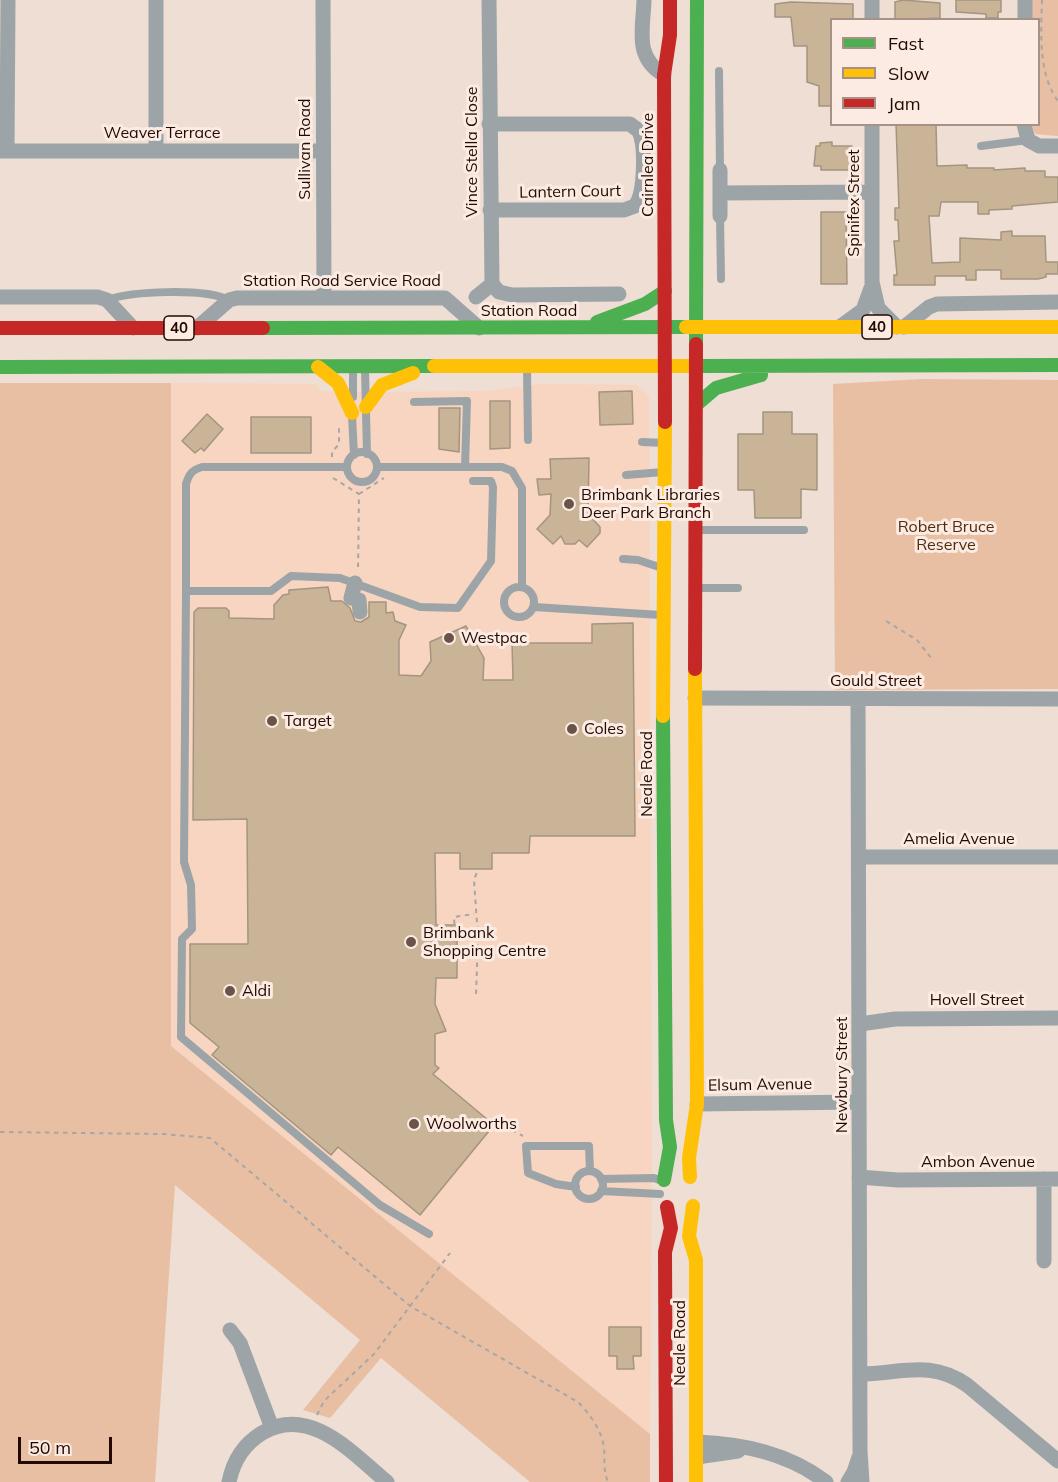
<!DOCTYPE html>
<html>
<head>
<meta charset="utf-8">
<style>
	body { margin:0 }
	#map { position:relative; width:1058px; height:1482px; overflow:hidden; background:#eeded3; font-family:Mulish,sans-serif }
	canvas { display:block }
	.legend { position:absolute; left:830px; top:18px; width:210px; height:108px; box-sizing:border-box; background:#fbebe2; border:2px solid #a59188; margin:0; padding:8px 10px; list-style:none; font-size:18px; color:#230a00 }
	.legend li { display:flex; align-items:center; gap:12px; height:30px }
	.legend b { width:30px; border:2px solid #a59188 }
	.scale { position:absolute; left:18px; top:1437px; width:94px; height:27px; box-sizing:border-box; border:3px solid #230a00; border-top:0; padding-left:8px; font-size:18px; line-height:21px; white-space:nowrap; color:#230a00; -webkit-text-stroke:4px #fbebe2; paint-order:stroke }
</style>
</head>
<body>
<div id="map">
<canvas width="1058" height="1482"></canvas>
<ul class="legend">
<li><b style="height:8px;background:#4caf50"></b>Fast</li>
<li><b style="height:8px;background:#ffc107"></b>Slow</li>
<li><b style="height:8px;background:#c62828"></b>Jam</li>
</ul>
<div class="scale">50 m</div>
</div>
<script>
const context = document.querySelector('canvas').getContext('2d');
context.lineJoin = 'round';
function fillPath(path, color) { context.fillStyle = color; context.fill(path, 'evenodd'); }
function stroke(path, color, width, dash) { context.strokeStyle = color; context.lineWidth = width; context.lineCap = dash ? 'butt' : 'round'; context.setLineDash(dash || []); context.stroke(path); }
function label(font, color, halo, rows, align = 'center') {
  context.font = font + ' Mulish,sans-serif'; context.lineWidth = 6; context.setLineDash([]); context.textBaseline = 'middle'; context.strokeStyle = halo; context.fillStyle = color; for (const [text, x, y, turn = 0] of rows) {
    context.save(); context.translate(x, y); context.rotate((+turn || 0) * Math.PI / 180); context.textAlign = isNaN(turn) ? turn : align; if (halo) context.strokeText(text, 0, 0); context.fillText(text, 0, 0); context.restore();
  }
}
const built = new Path2D(`
	M171,383L316,384L321,391L376,392L484,391L544,384L637,385L649,396L652,1161L650,1434L171,1046Z`);
const green = new Path2D(`
	M1032,0H1058V136L1035,134L1032,125L1038,124V20H1031Z
	M923,379L1058,380V689L835,690L833,384Z
	M0,383H171V1046L650,1434V1482H530L381,1358L330,1418L303,1410L360,1340L175,1185L155,1482H0Z`);
const building = new Path2D(`
	M903,0L940,3V18L895,20V2Z
	M956,0H1001V12H998V18H986V14L956,12Z
	M791,2L853,4V20H831V106H819V86L807,82V46H794L791,17H775V4Z
	M896,124H936L937,166L967,165V168H994V170L1025,168V171H1045V177H1058V202L1012,206V209L989,210V214H978V202H941L939,216H929L932,263L960,262V238L1001,240V232L1012,231V236H1045L1046,262H1058V274H1046V277L1038,279H1001V270H976V280H966V276H935V285H894V275H897L894,241H899L898,220H895V208H899Z
	M832,142V146H852L849,170H821V166H814L816,146H820V143Z
	M821,212H846L847,284H821Z
	M632,391L633,424L600,425L599,392Z
	M490,401H510V448L490,449Z
	M439,408H460L459,452L439,449Z
	M763,412H792V434H817V490L801,489V518H755L754,490H738V434H763Z
	M207,414L223,429L204,451L201,448L195,453L182,441Z
	M251,417H311V453H251Z
	M589,458L588,514L600,527V533L587,547L579,540L575,544H565L561,536L553,544L537,529L550,515L551,494L539,495L537,479H551L550,459Z
	M328,587L331,601H342L350,608L355,621L361,622L369,617V602H386V613L393,612L395,621L406,625L399,640V675L421,676L431,661L430,642L466,626L484,658L483,680H513L512,643H592V624L633,623L635,836H530L529,853H492V869H460V853H435L436,925H457V978H436L435,1004L446,1031L435,1034V1065L439,1068L433,1074L494,1125L420,1215L338,1147L331,1155L212,1055L219,1047L190,1023V944H248L247,819L193,820L194,612L198,608H226L229,611V618L274,619V605L283,595L289,594V590Z
	M609,1327H641V1356H633L634,1369H617V1356H609Z`);
const path = new Path2D(`
	M1042,0C1041,32 1038,74 1058,101
	M332,457V452L339,444V424
	M333,478L359,494L358,571
	M359,494L384,478
	M886,621L917,640L932,659
	M447,952L456,951L454,917L474,914
	M476,994L478,938L474,880L477,872
	M512,1130L523,1136
	M0,1132L163,1134L210,1138L410,1306L578,1402C590,1414 602,1431 604,1448C605,1460 603,1470 608,1482
	M317,1415L324,1401L374,1354L450,1253`);
const lane = new Path2D(`
	M719,71L720,170
	M981,146L1028,140
	M720,216L721,279
	M107,300C132,291 205,288 229,300
	M527,368L528,440
	M365,369L367,454
	M353,397V370
	M414,402L467,401L465,467
	M352,415L354,455
	M642,442L664,443
	M347 467a15 15 0 1 1 30 0a15 15 0 1 1-30 0Z
	M347,467H202C192,470 189,474 186,484V591H271L291,576L340,578L420,607L458,608L491,561L493,487L491,481H473
	M377,467H502L512,471L522,488V587
	M626,475L663,472
	M697,530H804
	M623,559L638,560L662,568
	M504 602a15 15 0 1 1 30 0a15 15 0 1 1-30 0Z
	M697,588H738
	M186,591L184,862L191,885L192,929L182,939L181,1037L380,1205L429,1234
	M534,607L661,615
	M575 1185a14 14 0 1 1 28 0a14 14 0 1 1-28 0Z
	M601,1179L654,1178L662,1181
	M576,1187L556,1184L528,1173L526,1146H589L590,1171
	M601,1191L660,1194`);
const street = new Path2D(`
	M156,0V151
	M323,0L324,297
	M644,0C643,31 634,57 664,75
	M872,20V0
	M1025,20V0
	M489,124H630L639,131C646,146 645,194 635,206L624,210H490
	M872,124V282L878,308L897,327
	M1024,124L1028,140L1039,146H1058
	M0,151H323
	M7,151L8,0
	M720,170V216
	M720,193L872,192
	M492,284L499,292L512,295L619,294
	M0,297H98L107,300L133,328
	M476,297L492,284L489,0
	M841,326L863,310L871,288
	M904,327L929,307L937,304L1058,302
	M197,328L229,300L237,298H445L479,328
	M355,583L351,598L359,600L360,612
	M695,698L1058,699
	M858,699L860,1451L862,1482
	M860,857H1058
	M860,1024L895,1019L1058,1018
	M697,1104L859,1102
	M859,1177L898,1180L1058,1179
	M1044,1179V1261
	M230,1330L240,1343L272,1428
	M860,1374C900,1374 930,1359 967,1385L1058,1461
	M697,1442C743,1444 788,1453 826,1482
	M697,1457L738,1451
	M229,1482C233,1462 244,1444 262,1433C310,1404 353,1454 387,1482
	M848,1482L854,1472L859,1457`);
const fast = new Path2D(`
	M597,322L645,304L665,291
	M263,328L686,327
	M696,344L697,0
	M696,366L1058,365
	M0,367L434,366
	M696,405L716,388L761,375
	M663,716L666,1120L670,1147L664,1180`);
const slow = new Path2D(`
	M686,327H1058
	M434,366H696
	M318,367L338,383L352,413
	M366,407L382,385L413,373
	M663,716L665,422
	M690,1177L689,1158L697,1104L695,669
	M693,1206L689,1236L696,1260V1482`);
const jam = new Path2D(`
	M0,328H263
	M665,422L664,75L670,35V0
	M695,669L696,344
	M666,1482L665,1252L671,1228L667,1207`);
const markers = [
	[569,504,6,"#6a544a"],
	[449,638,6,"#6a544a"],
	[272,721,6,"#6a544a"],
	[572,729,6,"#6a544a"],
	[411,942,6,"#6a544a"],
	[230,991,6,"#6a544a"],
	[414,1124,6,"#6a544a"]
];
const shields = [
	[877,327,30],
	[179,328,30]
];
const shieldNames = [
	["40",877,327],
	["40",179,328]
];
const streetNames = [
	["Weaver Terrace",162,133],
	["Sullivan Road",305,149,-90],
	["Vince Stella Close",472,152,-90],
	["Cairnlea Drive",648,165,-90],
	["Lantern Court",570,192,-1],
	["Spinifex Street",854,203,-90],
	["Station Road Service Road",342,281],
	["Station Road",529,311],
	["Gould Street",876,681],
	["Neale Road",647,774,-90],
	["Amelia Avenue",959,839],
	["Hovell Street",977,1000],
	["Newbury Street",842,1075,-90],
	["Elsum Avenue",760,1085,-1],
	["Ambon Avenue",978,1162],
	["Neale Road",680,1343,-90]
];
const poiNames = [
	["Brimbank Libraries",581,495],
	["Deer Park Branch",581,513],
	["Westpac",461,638],
	["Target",284,721],
	["Coles",584,729],
	["Brimbank",423,933],
	["Shopping Centre",423,951],
	["Aldi",242,991],
	["Woolworths",426,1124]
];
const parkNames = [
	["Robert Bruce",946,527],
	["Reserve",946,545]
];
fillPath(built, '#f7d5c0');
fillPath(green, '#e9bfa4');
fillPath(building, '#c9b498');
stroke(building, '#a49480', 1.5);
stroke(path, '#a6a7a6', 2, [4.5, 4.5]);
stroke(lane, '#9ca4a8', 8);
stroke(street, '#9ca4a8', 15);
stroke(fast, '#4caf50', 14);
stroke(slow, '#ffc107', 14);
stroke(jam, '#c62828', 14);
for (const [x, y, r, color] of markers) { const dot = new Path2D(); dot.arc(x, y, r, 0, 2 * Math.PI); context.fillStyle = color; context.fill(dot); stroke(dot, '#fbebe2', 2); }
for (const [x, y, w] of shields) { const box = new Path2D(); box.roundRect(x - w / 2, y - 12, w, 24, 4.5); context.fillStyle = '#fbebe2'; context.fill(box); stroke(box, '#230a00', 1.5); }
label('bold 15px', '#230a00', null, shieldNames);
label('16px', '#230a00', '#fbebe2', streetNames);
label('16px', '#230a00', '#fbebe2', poiNames, 'left');
label('16px', '#522a0c', '#fbebe2', parkNames);
</script>
</body>
</html>
